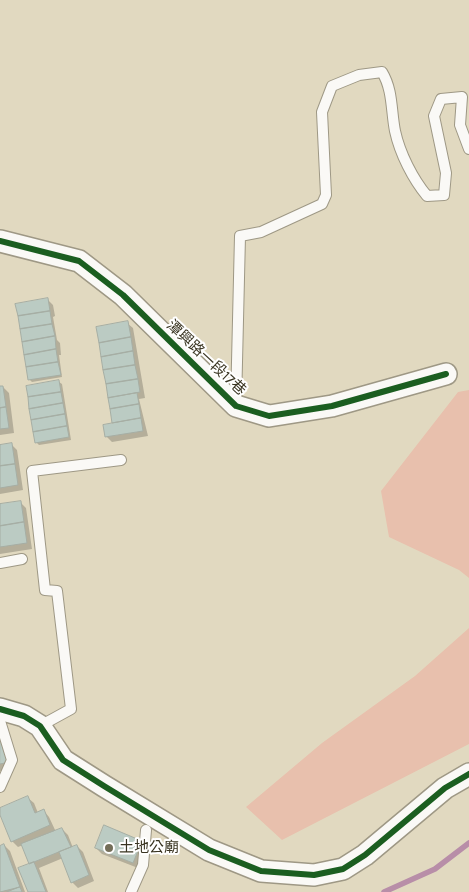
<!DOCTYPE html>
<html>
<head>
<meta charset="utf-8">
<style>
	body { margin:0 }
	canvas { display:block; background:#e1d9c0 }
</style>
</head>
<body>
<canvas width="469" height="892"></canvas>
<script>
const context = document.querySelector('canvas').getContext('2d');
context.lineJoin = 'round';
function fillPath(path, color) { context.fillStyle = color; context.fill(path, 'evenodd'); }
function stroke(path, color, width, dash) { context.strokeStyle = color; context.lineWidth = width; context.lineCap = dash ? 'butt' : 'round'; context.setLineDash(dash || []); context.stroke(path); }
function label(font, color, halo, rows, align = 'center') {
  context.font = font + ' Karla,"Noto Sans TC",sans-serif'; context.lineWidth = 4; context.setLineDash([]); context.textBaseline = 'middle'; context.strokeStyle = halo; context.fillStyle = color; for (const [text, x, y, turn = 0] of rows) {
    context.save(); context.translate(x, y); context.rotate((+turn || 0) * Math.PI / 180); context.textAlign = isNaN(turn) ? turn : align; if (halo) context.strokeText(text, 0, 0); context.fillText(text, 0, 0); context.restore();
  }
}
const green = new Path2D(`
	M469,390V578L459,570L389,537L381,491L458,392Z
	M469,628V744L282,840L246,807L322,743L415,676Z`);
const shadow = new Path2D(`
	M48,300L53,305L55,316L53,317L57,340L60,343L61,355H59L62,377L32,382L29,379Z
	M127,323L133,328L145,398L139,399L148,436L112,442L106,436L115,424L98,328Z
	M59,382L62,384L71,440L39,445L36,442Z
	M3,387L9,393L14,433L0,435V388Z
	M11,444L17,450L23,490L0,494V446Z
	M21,503L26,508L32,549L0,554V506Z
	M0,729L7,735L15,768L0,771Z
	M28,798L34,803L38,813L44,811L49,817L56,832L62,829L68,835L73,848L77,846L83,852L94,881L78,888L72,882L63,858L39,868L48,892H29L31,865L23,845L18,847L12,841L0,811V809Z
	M105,827L147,848L138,868L102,854L96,848Z
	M4,845L10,851L25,892H0V847Z`);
const stream = new Path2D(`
	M384,892L435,869L469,843`);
const building = new Path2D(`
	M48,298L50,311L18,316L15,304Z
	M50,311L52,324L20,329L18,316Z
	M128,321L131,337L99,343L96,327Z
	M52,324L55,336L22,342L20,329Z
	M55,336L56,349L24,355L22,342Z
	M131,337L133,351L101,357L99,343Z
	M56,349L58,362L26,367L24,355Z
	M133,351L135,365L103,370L101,357Z
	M58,362L61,375L28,380L26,367Z
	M135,365L138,379L106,384L103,370Z
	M138,379L140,392L108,398L106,384Z
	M59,380L61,392L28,397L26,386Z
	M0,386H3L6,407L0,408Z
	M61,392L63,403L29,409L28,397Z
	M137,393L139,404L110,409L108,398Z
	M63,403L65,414L31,420L29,409Z
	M139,404L141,418L112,423L110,409Z
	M6,407L9,428L0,429V408Z
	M65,414L67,426L33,432L31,420Z
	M141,418L143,431L105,437L103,425Z
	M67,426L69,437L35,443L33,432Z
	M12,443L15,464L0,466V445Z
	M15,464L18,485L0,488V466Z
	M21,501L24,522L0,526V504Z
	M24,522L27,543L0,547V526Z
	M0,728L10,762L0,764Z
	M28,796L35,813L44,809L50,825L11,842L0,815V808Z
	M104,825L142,841L133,863L95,848Z
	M62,828L71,847L29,864L21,844Z
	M4,844L20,887L0,892V846Z
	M77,845L89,875L71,883L59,852Z
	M34,862L46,892H28L18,868Z
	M20,887L22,892H7Z`);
const lane = new Path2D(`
	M236,404L240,236L261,232L322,204L326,195L322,112L332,86L359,75L382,72C393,90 391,111 395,131C400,154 413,179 427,196L444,195L446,173L434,116L441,99L462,97L460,125L469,149
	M0,563L22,559
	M0,721L12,760L0,787
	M40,726L71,709L57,591L45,590L32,471L121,460
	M131,892L143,865L146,830`);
const street = new Path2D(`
	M0,241L79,261L123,295L236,406L269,416L332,406L446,374
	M0,709L24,716L40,726L63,760L104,786L209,850L261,871L314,875L343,869L365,855L445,788L469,774`);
const cycleway = new Path2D(`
	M0,241L79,261L123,295L236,406L269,416L332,406L446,374
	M0,709L24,716L40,726L63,760L104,786L209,850L261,871L314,875L343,869L365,855L445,788L469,774`);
const markers = [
	[109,848,5,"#746e59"]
];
const streetNames = [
	["潭興路一段17巷",206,358,43]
];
const poiNames = [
	["土地公廟",119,848]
];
fillPath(green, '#e8c0ad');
fillPath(shadow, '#0003');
stroke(stream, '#b88ea8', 5.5);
fillPath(building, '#bbcbc3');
stroke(building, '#a6aea4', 1);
stroke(lane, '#9e9885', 12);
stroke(street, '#9e9885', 24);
stroke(lane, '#faf9f6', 10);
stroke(street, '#faf9f6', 21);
stroke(cycleway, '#1b5e20', 6);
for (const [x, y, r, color] of markers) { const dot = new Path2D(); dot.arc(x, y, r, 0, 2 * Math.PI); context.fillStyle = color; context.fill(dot); stroke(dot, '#fff', 2); }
label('15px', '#393421', '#fff', streetNames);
label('15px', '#393421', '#fff', poiNames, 'left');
</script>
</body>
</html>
